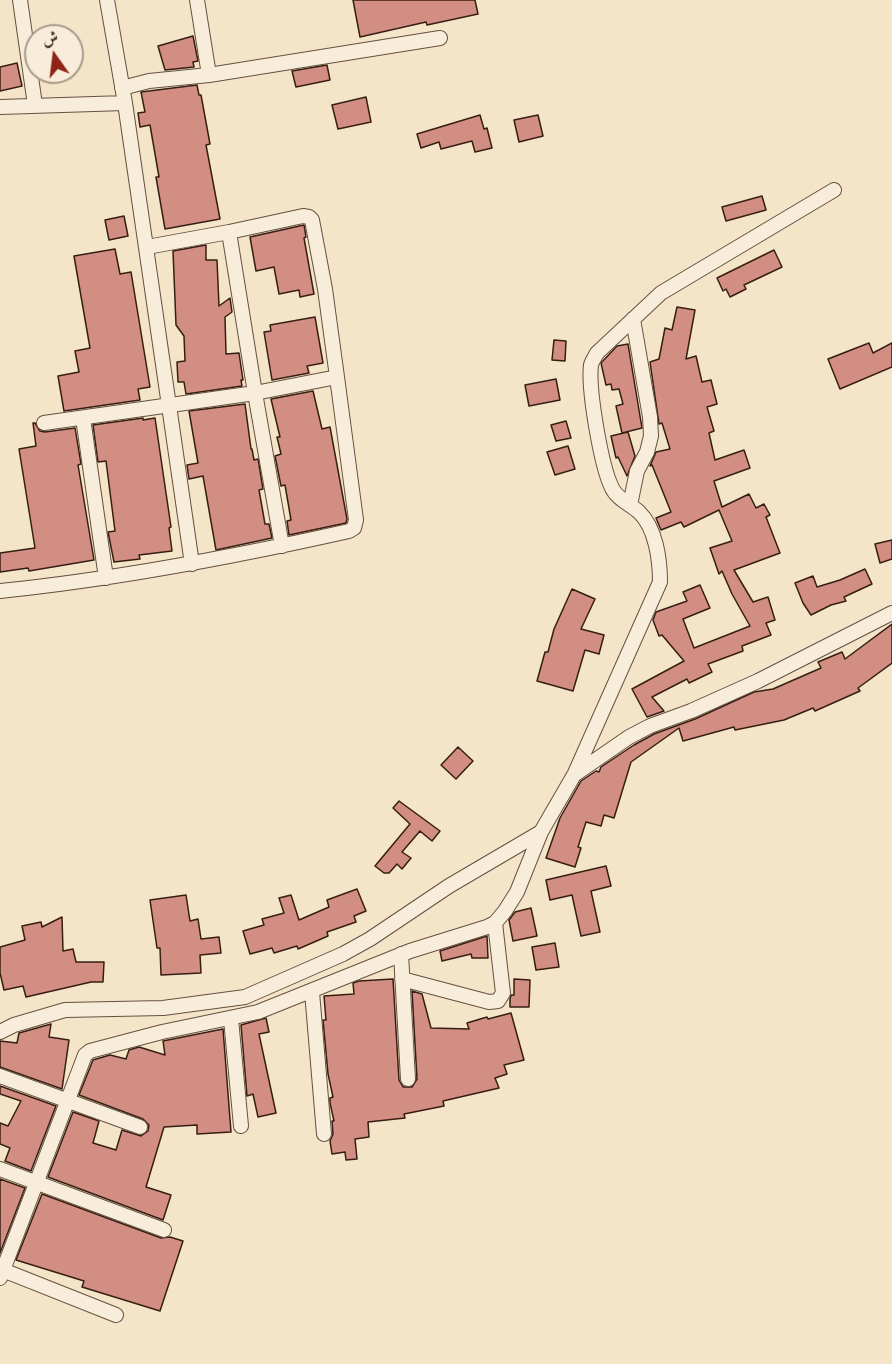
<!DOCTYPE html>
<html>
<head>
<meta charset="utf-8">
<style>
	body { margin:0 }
	#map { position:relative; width:892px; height:1364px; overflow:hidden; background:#f4e4c8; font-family:"IM FELL Great Primer",Amiri,serif }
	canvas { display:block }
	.north { position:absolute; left:24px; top:24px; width:60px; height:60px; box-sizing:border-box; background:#f8eddb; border:2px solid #aa9a8b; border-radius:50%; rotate:346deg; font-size:16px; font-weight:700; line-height:24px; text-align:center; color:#361e12 }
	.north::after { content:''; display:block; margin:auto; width:21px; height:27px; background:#8f2418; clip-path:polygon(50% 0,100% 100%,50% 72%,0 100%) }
</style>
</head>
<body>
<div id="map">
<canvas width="892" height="1364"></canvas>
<div class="north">ش</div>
</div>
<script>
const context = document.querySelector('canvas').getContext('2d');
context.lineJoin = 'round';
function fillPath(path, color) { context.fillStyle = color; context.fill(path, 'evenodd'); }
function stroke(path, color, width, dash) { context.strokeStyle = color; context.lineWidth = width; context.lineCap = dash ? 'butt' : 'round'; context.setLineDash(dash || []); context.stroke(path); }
const building = new Path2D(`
	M353,0H475L478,14L427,25L426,22L360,37Z
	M193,36L198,61L193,62L194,67L165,70L158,46Z
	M17,63L22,86L0,91V67Z
	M327,65L330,80L296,87L292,71Z
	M197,85L199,95H201L210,144L206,145L220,219L165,229L156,177H159L150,125L140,127L138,113L145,112L141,92Z
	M366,97L371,122L338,129L332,105Z
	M480,115L484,129L487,128L492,148L475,152L472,141L441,149L439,142L421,148L417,134Z
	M538,115L543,136L519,142L514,120Z
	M762,196L766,210L726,221L722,207Z
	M124,216L128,236L109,240L105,220Z
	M304,225L306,237L304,238L314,294L300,297L299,290L279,294L274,267L256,271L250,237Z
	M206,245V260H217L219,306L230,298L232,312L225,317L226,354L239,353L243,380H241L242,386L186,394L184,382H178L177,362L185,361L184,336L176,325L173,251Z
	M115,249L120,274L131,272L150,387L138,389L140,400L64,411L58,376L79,372L75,351L90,348L74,256Z
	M774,250L782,267L744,285L746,289L730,297L726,289L723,291L717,278Z
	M677,307L695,310L686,359L696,356L702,382L711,380L717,404L707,407L714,431L709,433L715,460L744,450L750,468L714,481L722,507L749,494L756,508L764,504L770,515L766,517L780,553L734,570L753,602L768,597L775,620L766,623L771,635L742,646L743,651L708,664L712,672L689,683L687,679L652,697L664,711L647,717L632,689L684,661L662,635L659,636L653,620L656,612L687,601L683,592L700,585L710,608L683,619L694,648L750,626L732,594L722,571L719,574L710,548L732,541L719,510L684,527L681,522L661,530L656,518L671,512L652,465L650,466L656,452L670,449L662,423L659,424L650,362L659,359L665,328L672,330Z
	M315,317L323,363L307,366L309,373L272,380L264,332L271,331L270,325Z
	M554,340L566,341L565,361L552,360Z
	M869,343L873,353L892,343V367L840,389L828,359Z
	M628,344L642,428L622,433L616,406L623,404L619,389L612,390L611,384L606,385L601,363L617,346Z
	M556,379L560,400L529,406L525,385Z
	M313,391L322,429L330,427L347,519L346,523L289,535L287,521L291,520L285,485L281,486L275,456L281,454L277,437H280L271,399Z
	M245,404L251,449H252L254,460L258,459L263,489L259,490L265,524H269L272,538L216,550L203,476L189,479L187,465L198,463L189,411Z
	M143,418V420L155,418L171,527L169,528L172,551L139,555L140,559L114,562L108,532L115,531L106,461L98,462L93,425Z
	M566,421L571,438L556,441L551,425Z
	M33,423H35L40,431L45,432L75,428L81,464L78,465L94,560L29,571L28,568L0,572V553L35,548L19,449L36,446Z
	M628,432L635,456L627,476L618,457L616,458L611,436Z
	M568,446L575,469L555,475L547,452Z
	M892,540V559L880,563L875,544Z
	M865,569L872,584L844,597L846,601L831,605L811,615L803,603L795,583L813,576L817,587L840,580Z
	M572,589L595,599L581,629L604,635L599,654L585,650L573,691L537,681L545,652H548L554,629Z
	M892,624V663L858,688L860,691L815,711L813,708L784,720L735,730L734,727L683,741L679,728L631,762L614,818L604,815L601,826L586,822L578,847L581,848L575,867L546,858L560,818L581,781L596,771L599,772L601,767L634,745L654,734L695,719L754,692L773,689L821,668L818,662L842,652L845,659Z
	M458,747L473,761L456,779L441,765Z
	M399,801L440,831L432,841L420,831L402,852L411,858L402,869L397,864L389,873H384L375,866L410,824L393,808Z
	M606,866L611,886L591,891L600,932L581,936L572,895L550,900L546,880Z
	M357,889L366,911L354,916L356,922L327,932L328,936L298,949L297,946L274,953L272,948L250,954L243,931L264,925L262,919L284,913L279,898L291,895L299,920L329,907L327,900Z
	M186,895L190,921L198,919L201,939L219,937L221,953L200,955L201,973L161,975L160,948H157L150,900Z
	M531,908L537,936L513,941L509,920L515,912Z
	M62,917L63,951L73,949L76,962H104L103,982H91L26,997L23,986L4,990L0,973V947L25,940L22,926L41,922L42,927Z
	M487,936L488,958H472L471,954L442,961L440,951Z
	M555,943L559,967L536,970L532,947Z
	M393,979L399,1080L403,1087H412L417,1079L412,991L422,994L431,1028L469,1029L467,1023L487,1017L488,1019L511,1013L524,1060L504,1065L507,1074L495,1078L499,1088L443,1101L444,1106L404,1114L405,1118L368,1122L369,1137L355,1139L357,1159L346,1160L345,1152L332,1154L330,1141L333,1134L332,1121H334L330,1103V1098L333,1097L328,1074L323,1020H326L324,996L354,994L353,983L359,981Z
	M514,979L530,980L529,1007H510V999L511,995H514Z
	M266,1018L269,1032L259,1034L276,1113L258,1117L253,1094L247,1096L241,1025Z
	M51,1024L49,1037L69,1040L62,1089L0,1067V1041L17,1043L19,1033Z
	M223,1029L231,1132L197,1134V1125L164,1127L146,1187L171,1195L163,1220L48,1177L73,1112L99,1121L93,1143L116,1150L122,1130L141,1136L148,1131L149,1125L143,1119L79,1095L93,1060L110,1055L126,1059L129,1050L139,1047L165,1055L163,1041Z
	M0,1086L56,1106L31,1171L5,1161L10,1148L0,1144V1123L8,1126L21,1101L0,1094Z
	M0,1179L25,1188L0,1253Z
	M42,1194L161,1238L170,1237L183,1241L160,1311L82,1287L84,1281L16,1260Z`);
const minor = new Path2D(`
	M20,0L35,105
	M107,0L125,103L192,564
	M197,0L209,75
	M122,88L149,81L209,75L440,38
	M0,107L125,103
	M229,232L303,216L309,217L312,220L325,289L337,377L255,393L282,546
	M83,418L106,578
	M44,423L255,393L229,232L147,247
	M630,505L637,471L647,452L651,436L650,417L633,319
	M0,591C118,579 233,557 349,531L354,528L356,520L337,377
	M575,773L660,582C660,560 656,528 639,512C630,504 617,499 612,488C601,466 588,389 591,365C592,361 595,357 597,353L661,293L834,190
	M401,954L408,1079
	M402,979L489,1002L498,1001L503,993L495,923
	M312,992L324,1134
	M231,1019L241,1126
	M0,1032L14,1025L65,1010L163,1008L245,997L343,954L370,939L449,886L541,832
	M0,1076L140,1127
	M0,1169L164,1230
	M0,1269L116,1315
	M0,1278L85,1055L90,1051L162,1032L258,1012L410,951L487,927L495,923L505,911L517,892L541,832L574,775L629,737L650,726L691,711L758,681L892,613`);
fillPath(building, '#d38e83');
stroke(building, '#361e12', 1.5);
stroke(minor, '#665040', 16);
stroke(minor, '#f8eddb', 14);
</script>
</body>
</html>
